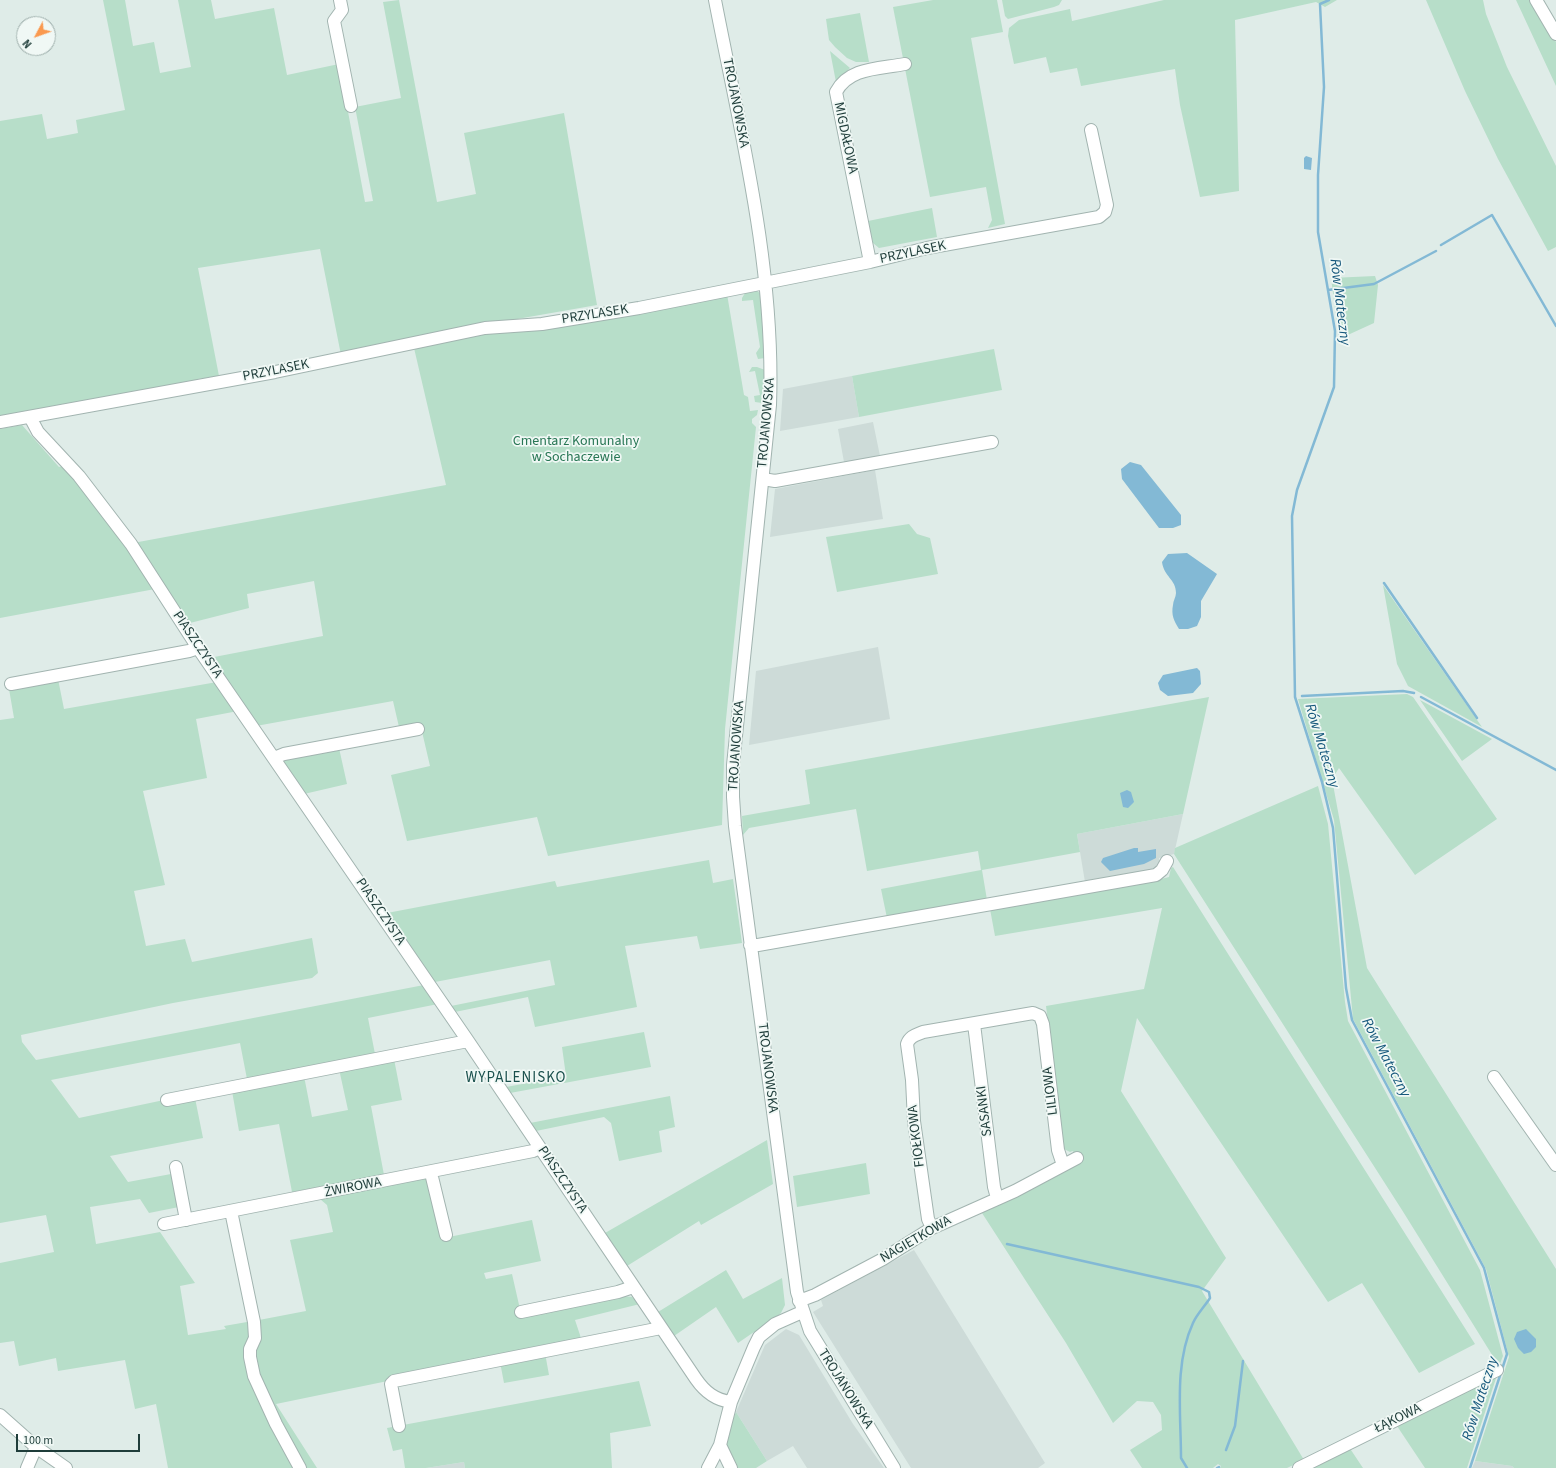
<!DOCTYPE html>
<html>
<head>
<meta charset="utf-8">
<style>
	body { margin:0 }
	#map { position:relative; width:1556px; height:1468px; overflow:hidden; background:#dfece8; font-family:"Source Sans 3",sans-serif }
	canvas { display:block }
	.north { position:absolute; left:16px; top:16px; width:40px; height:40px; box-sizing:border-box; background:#f0f8f5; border:1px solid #9cadaa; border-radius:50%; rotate:229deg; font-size:11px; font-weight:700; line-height:16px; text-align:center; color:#1f3d3a }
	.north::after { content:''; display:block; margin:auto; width:14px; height:18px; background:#fa994f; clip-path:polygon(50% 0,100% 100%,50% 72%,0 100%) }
	.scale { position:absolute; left:16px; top:1434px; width:124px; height:18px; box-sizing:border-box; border:2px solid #1f3d3a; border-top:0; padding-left:5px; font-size:12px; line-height:14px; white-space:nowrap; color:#1f3d3a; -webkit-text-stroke:3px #f0f8f5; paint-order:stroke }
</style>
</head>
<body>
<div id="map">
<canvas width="1556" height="1468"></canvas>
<div class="north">N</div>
<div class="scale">100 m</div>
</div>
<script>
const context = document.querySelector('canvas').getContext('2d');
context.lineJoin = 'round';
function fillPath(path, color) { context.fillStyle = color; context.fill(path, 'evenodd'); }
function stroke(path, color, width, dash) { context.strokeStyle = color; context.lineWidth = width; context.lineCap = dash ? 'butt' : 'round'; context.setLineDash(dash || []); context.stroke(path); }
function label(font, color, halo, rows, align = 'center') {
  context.font = font + ' "Source Sans 3",sans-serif'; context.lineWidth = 3.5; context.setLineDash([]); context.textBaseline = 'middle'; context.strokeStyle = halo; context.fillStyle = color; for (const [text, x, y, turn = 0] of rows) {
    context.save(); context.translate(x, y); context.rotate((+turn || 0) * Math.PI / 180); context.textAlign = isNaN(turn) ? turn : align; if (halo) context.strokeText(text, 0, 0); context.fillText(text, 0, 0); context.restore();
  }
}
const built = new Path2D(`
	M852,376L859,417L780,431L783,389Z
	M873,422L880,456L844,462L838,429Z
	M875,470L883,519L770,537L775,489Z
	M878,647L890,719L749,745L756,671Z
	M1183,814L1174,854L1159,858V862L1152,871L1085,882L1077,834Z
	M914,1250L1045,1463L1038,1468H911L813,1312L823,1306L821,1300Z
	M786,1329L799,1335L853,1424L884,1468H807L793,1446L767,1461L736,1412L765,1345Z
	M1475,1461L1512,1466L1514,1468H1472Z
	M464,1462L465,1468H426Z`);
const green = new Path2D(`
	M103,0H125L133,46L154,42L160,73L191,67L178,0H211L215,19L274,8L287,75L339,64L365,202L373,201L355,107L401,98L383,2L399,0L437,202L476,194L464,133L564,113L597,305L500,322L341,355L320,249L198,268L219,376L198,379V383L0,418V121L42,114L47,139L78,133L76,120L125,110Z
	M933,0H997L1003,32L971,38L1005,224L988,228L992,220L986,187L930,197L893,7Z
	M1002,0H1062L1059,5L1054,7L1008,19L1005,16Z
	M1164,0H1337L1325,7L1316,2L1235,20L1239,191L1200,197L1180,105L1175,69L1081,86L1077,68L1050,73L1046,57L1014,64L1008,36L1009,28L1019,20L1070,9L1072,21Z
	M1426,0H1483L1486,14L1507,67L1556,166V247L1548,251L1498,159L1465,91Z
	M1516,0H1531L1556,42V86Z
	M860,13L869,62H856L847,58L835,47L829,40L826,19Z
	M830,51L850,68L836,82Z
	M932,208L937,237L879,248L873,243L868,221Z
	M1375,276L1378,285L1374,323L1339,339L1331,278Z
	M757,291L760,293L761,298L765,358L758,359L756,353L760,347L753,300L742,301V298L745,293Z
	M727,294L744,395L748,397L750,411L758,410L757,415L752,419V423L756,427L725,729L722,825L548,856L537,817L407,841L391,775L430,766L420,723L399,727L393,701L256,726L209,658L323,636L314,581L247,594L249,608L186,624L133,543L446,485L414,348L519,328Z
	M994,349L1002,390L859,417L852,376Z
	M752,367H757L765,370V402L762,403L755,402L754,396L760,395L755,371L749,372Z
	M22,425L59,467L66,465L95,500L155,589L0,618V429Z
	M909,524L917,534L930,538L938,574L837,592L826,537Z
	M1383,585L1482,727L1408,686L1397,664Z
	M58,679L64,709L217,682L238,711L196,719L207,778L143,791L165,885L134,891L146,946L185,939L192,962L312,938L318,973L312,978L173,1003L21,1035L22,1042L36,1060L424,985L438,1004L368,1018L375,1054L247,1079L240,1043L51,1080L79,1118L164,1100L195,1098L203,1138L110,1156L128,1182L171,1174L174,1177L179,1207L149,1213L140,1199L90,1207L96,1244L160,1232L195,1283L180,1286L188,1335L226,1329L224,1326L247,1322L250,1338L245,1346L295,1468H168L156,1404L135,1409L125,1360L58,1371L56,1358L19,1366L14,1341L0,1343V1263L54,1252L46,1215L0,1223V720L14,718L9,689Z
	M1407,694L1413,697L1497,819L1415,875L1339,768L1332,779L1367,968L1556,1269V1468H1514L1512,1466L1475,1461L1509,1357L1486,1269L1353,1019L1334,820L1298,699Z
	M1209,697L1183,814L1077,834L1080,852L982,870L987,900L887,918L881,889L981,870L978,851L867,871L856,809L749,828L743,835L742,816L810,804L805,770Z
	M1420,700L1492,739L1462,761Z
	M339,748L347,784L304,794L283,762L287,758Z
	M1318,786L1328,824L1345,1002L1348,1021L1480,1270L1503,1356L1499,1366L1402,1210L1174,854L1175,848Z
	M709,860L713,883L733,879L742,943L700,949L697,936L625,946L637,1007L535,1027L528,997L455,1012L451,1006L555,985L550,960L435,982L387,913L555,881L557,887Z
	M1173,867L1475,1344L1419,1373L1362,1283L1328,1302L1137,1018L1121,1091L1226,1258L1202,1291L1304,1460L1287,1468H1220L1221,1466L1218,1464L1213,1468H1142L1130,1450L1162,1430L1161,1415L1153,1402L1137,1401L1113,1423L1066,1343L982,1213L1079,1161L1073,1151L1070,1152L1064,1149L1046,1006L1144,989L1162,908L995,936L990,909L1161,879L1169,877L1171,868Z
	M644,1032L651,1067L510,1093L506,1087L566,1076L562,1047Z
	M394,1059L402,1100L371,1106L384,1175L292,1192L279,1124L239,1131L232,1091L304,1076L312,1117L348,1110L339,1069Z
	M670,1096L675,1127L659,1131L662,1152L619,1161L611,1123L604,1117L536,1131L530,1123Z
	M767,1140L773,1184L701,1225L699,1221L627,1266L605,1233Z
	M866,1163L870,1194L797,1207L793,1176Z
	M430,1177L444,1238L532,1220L541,1261L484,1273L486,1279L512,1274L522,1318L623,1296L632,1297L640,1304L575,1320L582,1341L276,1404L317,1468H303L257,1373L254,1350L259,1320L306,1311L290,1240L333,1232L327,1205L320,1199Z
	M726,1270L743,1299L782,1278L785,1305L781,1313L755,1334L754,1332L738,1343L716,1307L674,1336L658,1312Z
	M545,1353L549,1375L504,1383L500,1362Z
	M1498,1372L1467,1468H1425L1395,1423Z
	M639,1381L651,1426L610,1433L612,1468H465L464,1462L426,1468H405L402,1449L393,1451L387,1428Z
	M736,1412L767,1461L756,1468H738C721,1439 724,1442 736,1412Z
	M1349,1447L1363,1468H1306Z`);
const water = new Path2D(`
	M1306,156L1312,158L1311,170L1304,169V158Z
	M1130,462L1141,465L1181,515V525L1173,528H1159L1122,479L1121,469Z
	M1187,553L1217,574L1201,601V617L1197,626L1188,629H1179C1174,621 1171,615 1173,605C1173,601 1176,597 1176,593C1176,579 1164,577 1162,562L1168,554Z
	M1197,668L1200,671L1201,684L1193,693L1168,696L1160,690L1158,683L1163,675Z
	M1127,790L1131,792L1134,802L1128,808L1123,807L1120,793Z
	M1134,848H1138V852L1156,849V858L1144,864L1110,871L1101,862L1103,858Z
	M1526,1329L1536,1339V1347L1531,1352L1524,1354L1518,1348L1514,1339L1517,1332Z`);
const stream = new Path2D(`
	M1329,0L1320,4L1324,87L1318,175V232L1335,331L1334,387L1297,490L1292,516L1295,697L1322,782L1333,828L1346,988L1352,1020L1484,1268L1507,1354L1470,1468
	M1441,245L1492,215L1556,326
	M1328,290L1374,284L1436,251
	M1384,583L1477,718
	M1302,696L1403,691L1414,693
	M1421,697L1556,770
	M1007,1244L1199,1287L1209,1292L1210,1298C1205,1306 1197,1314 1193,1323C1174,1364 1181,1414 1181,1458L1187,1468
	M1226,1450L1235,1426L1243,1361
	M1217,1468L1219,1467`);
const minor = new Path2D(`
	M340,0L342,10L334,21L351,106
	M715,0C741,134 775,268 770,405L733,765V797L735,826L797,1292L810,1331L894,1468
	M1536,0L1556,34
	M870,262L836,92C849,67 880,69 905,64
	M30,417L38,432L79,476L131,544L198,648L468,1041L696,1379C705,1392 715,1400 731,1402
	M0,422L275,372L485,328L542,324L639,308L870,262L927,248L1099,217L1105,212L1107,205L1091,130
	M763,479L775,481L992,442
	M11,684L189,651L198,648
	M274,758L284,754L418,729
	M750,945H758L1156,875L1162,870L1167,861
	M974,1024L994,1187L997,1198
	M1494,1077L1556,1165
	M167,1100L468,1041
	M176,1167L186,1220
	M431,1173L446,1235
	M231,1211L254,1322L255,1338L250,1349V1357L254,1376L276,1424L300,1468
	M164,1224L533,1151L540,1148
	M932,1228L928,1219L914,1121L912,1080L907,1044C910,1036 916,1035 923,1032L1033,1013L1040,1016L1043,1024L1058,1150L1063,1165
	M799,1301L815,1295L883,1259L932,1228L1015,1191L1077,1158
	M521,1312L618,1292L633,1287
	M0,1415L36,1447L66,1468
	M399,1426L391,1384L394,1381L661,1328
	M720,1445L731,1468
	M27,1468L36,1447
	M708,1468L720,1445L731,1402L754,1347L759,1337L775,1324L802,1312
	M1299,1468L1497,1370`);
const streetNames = [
	["TROJANOWSKA",735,103,79],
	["MIGDAŁOWA",845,138,78],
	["PRZYLASEK",913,253,-12],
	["PRZYLASEK",595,315,-9],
	["PRZYLASEK",276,371,-11],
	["TROJANOWSKA",767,423,-85],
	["PIASZCZYSTA",197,645,56],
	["TROJANOWSKA",737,746,-86],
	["PIASZCZYSTA",380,912,56],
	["TROJANOWSKA",767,1068,83],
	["LILIOWA",1051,1091,-97],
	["SASANKI",985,1111,-97],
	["FIOŁKOWA",917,1136,-97],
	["PIASZCZYSTA",562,1180,56],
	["ŻWIROWA",353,1188,-11],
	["NAGIETKOWA",916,1240,-30],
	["TROJANOWSKA",845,1389,58],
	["ŁĄKOWA",1398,1419,-26]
];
const parkNames = [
	["Cmentarz Komunalny",576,442],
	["w Sochaczewie",576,458]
];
const waterNames = [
	["Rów Mateczny",1339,302,83],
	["Rów Mateczny",1321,746,73],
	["Rów Mateczny",1385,1058,62],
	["Rów Mateczny",1481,1399,-72]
];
const neighbourhoodNames = [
	["WYPALENISKO",516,1079]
];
fillPath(built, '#cddbd8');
fillPath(green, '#b7dec9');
fillPath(water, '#83b9d5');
stroke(stream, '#83b9d5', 2.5);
stroke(minor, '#a2b4b0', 14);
stroke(minor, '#fff', 12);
label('14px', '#1f3d3a', '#f0f8f5', streetNames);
label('14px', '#277654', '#f0f8f5', parkNames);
label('italic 15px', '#16587c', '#f0f8f5', waterNames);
context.letterSpacing = '1px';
label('15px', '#1a504d', '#f0f8f5', neighbourhoodNames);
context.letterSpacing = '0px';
</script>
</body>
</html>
